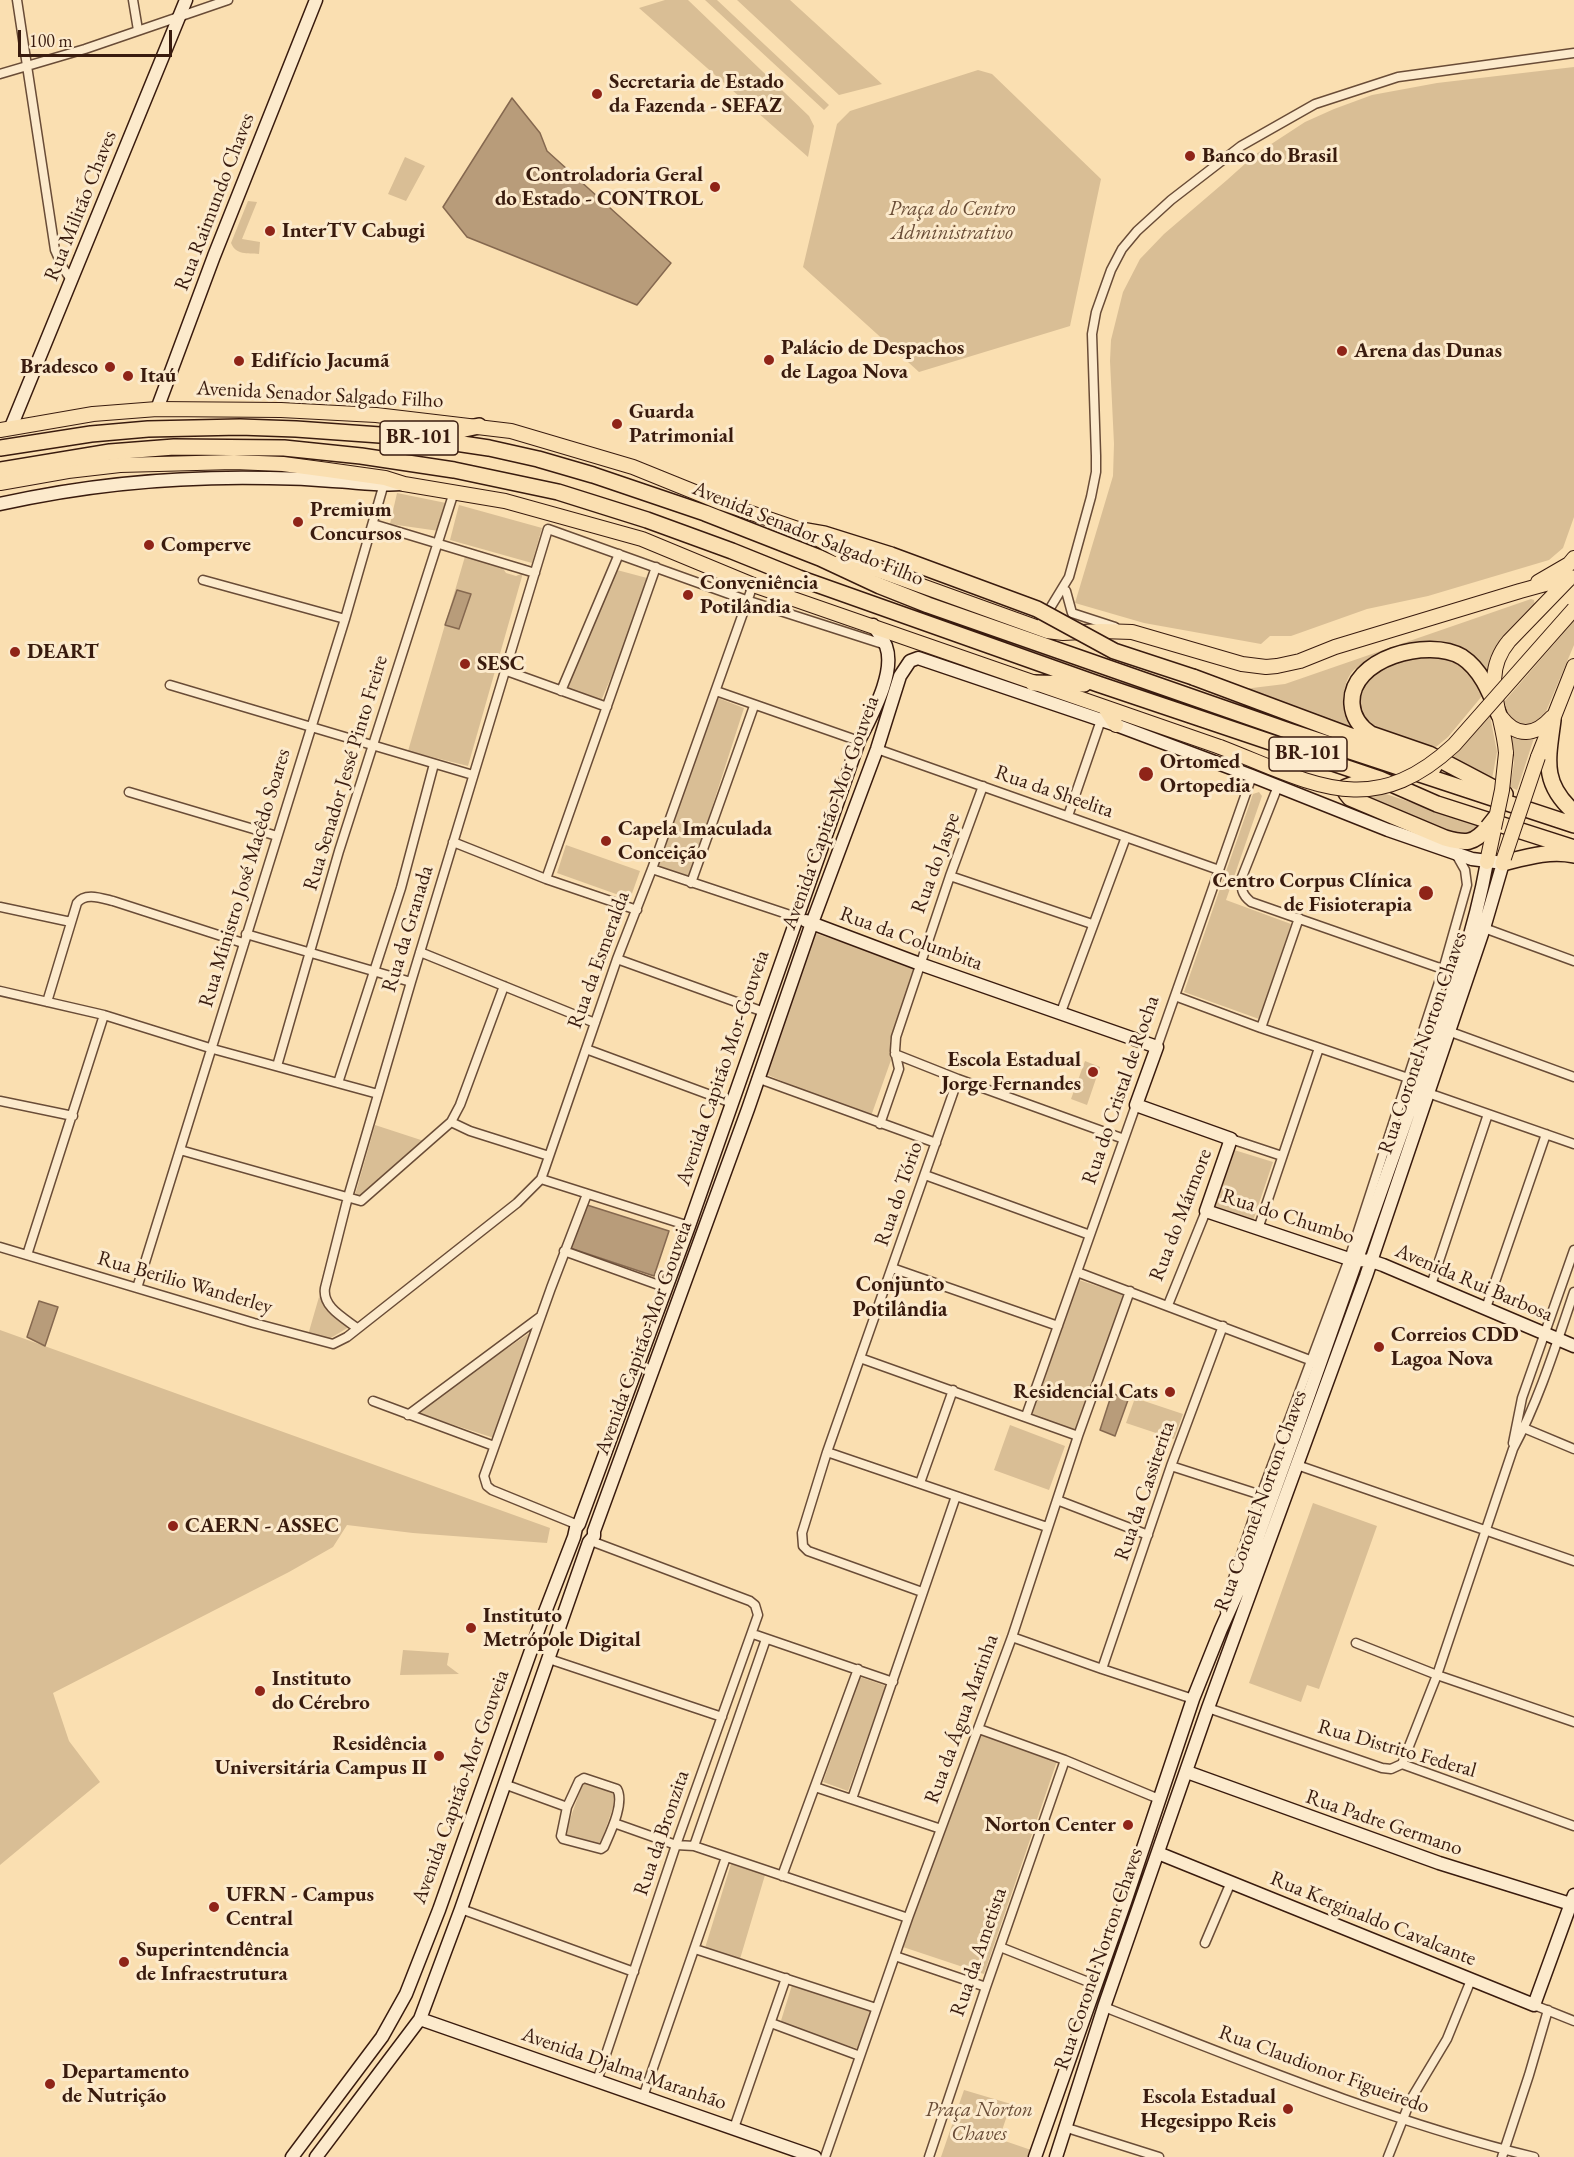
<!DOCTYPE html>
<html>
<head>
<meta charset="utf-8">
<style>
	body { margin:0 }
	#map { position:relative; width:1574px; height:2157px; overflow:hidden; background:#fadfb1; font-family:"EB Garamond",serif }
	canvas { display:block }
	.scale { position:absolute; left:18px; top:30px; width:154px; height:27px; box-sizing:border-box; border:3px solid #391b0e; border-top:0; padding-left:8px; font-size:18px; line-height:21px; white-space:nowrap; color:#391b0e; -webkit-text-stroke:4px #fceacc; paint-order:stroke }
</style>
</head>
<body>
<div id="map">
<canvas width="1574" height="2157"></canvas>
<div class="scale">100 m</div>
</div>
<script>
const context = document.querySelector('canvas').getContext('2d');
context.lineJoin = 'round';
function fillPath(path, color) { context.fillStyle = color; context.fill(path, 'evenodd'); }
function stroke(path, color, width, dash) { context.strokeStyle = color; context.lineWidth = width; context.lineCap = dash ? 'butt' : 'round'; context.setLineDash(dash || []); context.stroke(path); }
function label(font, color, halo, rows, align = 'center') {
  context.font = font + ' "EB Garamond",serif'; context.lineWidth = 6; context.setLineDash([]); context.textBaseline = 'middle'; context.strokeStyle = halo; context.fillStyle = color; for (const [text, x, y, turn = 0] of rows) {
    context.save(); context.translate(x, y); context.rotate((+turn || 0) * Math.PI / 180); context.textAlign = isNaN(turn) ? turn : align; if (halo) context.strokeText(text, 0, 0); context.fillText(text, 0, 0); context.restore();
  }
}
const green = new Path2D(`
	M665,0H688L809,116L814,126L808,157L639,8Z
	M705,0H717L829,105L824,110Z
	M737,0H790L882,84L839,95Z
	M1574,67V517L1563,548L1549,560L1428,596L1367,609L1291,636H1270L1261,644L1144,623L1075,603L1113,476L1114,444L1110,361L1111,340L1123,292L1140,259L1164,234L1227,180L1256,154L1305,122L1334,109L1372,95L1437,83Z
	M978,70L992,74L1101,179L1070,326L919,372L803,267L837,124L850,111Z
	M405,157L425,166L406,201L388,194Z
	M248,201L257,202L242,239L260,242L259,254C247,253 236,255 231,243Z
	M397,493L446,503L439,531L390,524Z
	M459,505L542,528L532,563L450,540Z
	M466,553L500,564L506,573L516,576L523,573L468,766L408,751Z
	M617,570L647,578L627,640L601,701L566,689Z
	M1531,599L1534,600L1535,607L1488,677C1478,665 1467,649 1451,644C1425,637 1400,650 1376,659C1368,663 1358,665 1352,672C1341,685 1340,716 1354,728C1358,732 1364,735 1369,738L1244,689L1285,684Z
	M1574,621V645L1542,721L1524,728L1507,719L1503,703Z
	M1436,655C1444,658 1453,660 1460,664C1469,669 1483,686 1482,696L1448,737L1431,751C1409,744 1385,740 1367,725C1362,720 1360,710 1359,703C1355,664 1408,658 1436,655Z
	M718,698L744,708L690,876L654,868Z
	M1490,716L1497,752L1492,779L1449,761Z
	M1511,733L1535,735L1517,790L1510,787L1514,763Z
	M1259,792L1262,796L1226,900L1291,924L1259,1019L1184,992L1253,794Z
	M1386,794L1479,825L1478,830L1462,839L1354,797Z
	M566,845L640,871L630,899L557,873Z
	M811,932L916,966L890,1041L891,1060L870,1119L761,1072Z
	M1085,1061L1100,1067L1087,1105L1071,1099Z
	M375,1125L424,1141L360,1196L355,1195Z
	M1231,1149L1273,1162L1253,1221L1212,1208Z
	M1079,1280L1124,1295L1075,1431L1030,1414Z
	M319,1297L349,1327L329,1339L308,1335Z
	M0,1330L550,1528L547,1543L413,1533L347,1525L333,1547L289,1572L53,1693L69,1741L100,1782L0,1865Z
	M534,1330L494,1438L414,1412Z
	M1135,1398L1183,1414L1174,1439L1126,1423Z
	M1010,1425L1065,1446L1049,1490L994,1470Z
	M1313,1503L1377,1526L1319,1689L1307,1685L1301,1702L1249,1683Z
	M403,1650L449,1653L447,1665L459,1674L400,1675Z
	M860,1677L886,1686L848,1791L823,1782Z
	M980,1732L1057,1761L984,1974L903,1947Z
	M584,1780L618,1793L599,1848L564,1836Z
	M731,1864L765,1875L740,1959L705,1948Z
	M792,1985L871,2010L859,2049L780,2024Z
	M964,2090L1011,2104L999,2139L1037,2152L1035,2157H941Z`);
const water = new Path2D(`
	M512,98L540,133L547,151L671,263L637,305L467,237L443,207Z
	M457,590L471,594L459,629L445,625Z
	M587,1205L669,1231L654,1276L570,1248Z
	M39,1301L58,1307L45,1346L27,1337Z
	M1112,1393L1128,1400L1115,1436L1100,1430Z`);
const street = new Path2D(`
	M17,0L55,250L63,268L72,281
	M133,0L138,30
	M0,74L85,49L228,0
	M373,524L535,573
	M203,580L345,619
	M1066,591L1072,613L1115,627
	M1038,628L1069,577L1091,497L1096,472V456L1092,334L1096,312L1111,270L1122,249L1137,231L1171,200L1241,146L1315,104L1398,77L1574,53
	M504,670L607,707
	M170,685L473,775
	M561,691L619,554
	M716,691L859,741
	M877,749L1219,870
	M1278,786L1242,877C1241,888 1241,894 1251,902L1457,974
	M129,792L277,836
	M1068,816L1101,720
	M453,842L546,879L637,910
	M652,869L796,917
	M950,876L1092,924
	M546,879L656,567
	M691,883L754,706
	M0,907L71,922
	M1484,928L1574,961
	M246,934L411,982
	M420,952L595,1023
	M617,959L764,1012
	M0,991L104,1015L213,1049L378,1094
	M1175,996L1261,1028L1408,1078
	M47,1002L77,903C85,892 101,898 113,901L243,943
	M1061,1012L1126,837
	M1261,1028L1299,918
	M1448,1031L1574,1077
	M1157,1047L1252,776
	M586,1049L732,1103
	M895,1054L958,1079L1124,1139
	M277,1066L339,851L454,492
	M757,1078L936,1143
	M338,1083L401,888L434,764
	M1428,1093L1574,1144
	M0,1101L73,1116
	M451,1122L470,1131L549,1156
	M880,1124L899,1069L895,1051L896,1037L950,876L983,786
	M1231,1139L1282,1156
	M180,1150L361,1201L451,1122L460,1105L504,986
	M925,1175L1090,1235
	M541,1179L689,1226
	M1258,1229L1319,1048
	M0,1247L254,1323L333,1344L347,1337L517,1203L541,1179L545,1168L617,959L652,869L753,585
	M564,1251L667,1288
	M27,1255L104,1015
	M892,1268L1058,1326
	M1077,1272L1315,1362
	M1431,1285L1488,1114
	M137,1288L345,619L385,480
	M1168,1305L1206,1211
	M1486,1308L1546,1134
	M357,1328C344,1318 322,1307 325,1288L348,1197L411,982L548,529L746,600L886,645
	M860,1358L1078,1436
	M373,1401L494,1446
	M408,1415L540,1317
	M1026,1416L1136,1105
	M1519,1426L1574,1449
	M1513,1443L1522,1398L1574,1250
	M827,1452L1047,1527
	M1297,1465L1574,1561
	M1171,1466L1261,1495
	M920,1483L953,1390
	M1057,1500L1148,1535
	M578,1525L492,1490L487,1486L484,1476L551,1288L587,1194
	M591,1541L750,1601L755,1605L758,1615L676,1845L597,2081
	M922,1592L808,1551L803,1546L802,1533L827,1452L958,1079
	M1225,1611L1233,1579L1261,1495L1349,1259L1443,970L1467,885L1465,870L1456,854
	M753,1634L893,1682
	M1012,1637L1102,1669L1193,1699
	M1356,1643L1437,1675L1574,1722
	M549,1659L722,1717
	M1102,1669L1171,1466L1223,1326
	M1208,1708L1382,1768L1391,1769L1402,1764L1574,1826
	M979,1729L1065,1760L1159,1799
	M1402,1764L1437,1675L1513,1449C1539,1400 1556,1345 1574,1292
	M584,1778L617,1789C625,1803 610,1833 604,1847L601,1849L563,1839L561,1836L567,1807L579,1781Z
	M504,1784L567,1807
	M815,1787L941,1829
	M852,1799L956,1496
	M614,1823L676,1845L694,1846L908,1918
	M694,1846L766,1639
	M782,1876L858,1669
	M461,1909L634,1972
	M1205,1943L1231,1882
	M1000,1947L1096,1985
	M695,1949L876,2008
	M895,1956L986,1987
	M1534,2005L1574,2021
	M1104,2007C1245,2062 1387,2121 1534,2157
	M771,2023L860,2056
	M643,2097L726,1857
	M1064,2127L1159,2157
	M734,2128L786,1978
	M825,2157L908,1918L1012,1637L1078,1436L1130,1291
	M929,2157L986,1987L1065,1760
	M1388,2157L1411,2099L1447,2039L1471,1980
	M1502,2157L1529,2075L1548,2010`);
const secondary = new Path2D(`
	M157,409L214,256L316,0
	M11,427L186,0
	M0,504C89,484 178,476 269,478C290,478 312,479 333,481C356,482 378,486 401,484
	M806,921L920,964L1157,1047L1136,1105L1231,1139L1206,1211L1349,1259L1371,1261L1383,1265L1574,1346
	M1187,1772L1439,1863L1574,1905
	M1158,1853L1534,2005L1574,1895
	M420,2019L815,2157
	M292,2157L382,2037L406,1994L439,1910L540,1625L574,1537L576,1528L579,1524L689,1226L859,741C871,716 896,673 886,646C883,639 878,632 873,625
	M316,2157L420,2019L461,1909L589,1542L594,1536V1531L748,1109L812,923L877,749L900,676L910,661L918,658L1116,725L1252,776L1388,830L1472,859L1503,863L1484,928L1366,1276L1208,1708L1104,2007L1056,2157
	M1035,2157L1125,1902L1193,1699L1221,1629L1239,1589C1295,1435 1350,1281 1404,1126C1434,1040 1471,953 1487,862`);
const primary = new Path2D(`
	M0,430L93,414L157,409L281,410L376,415L511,431L633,467L722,503L801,530L875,569L1047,631L1063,633L1101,631L1132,632L1242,664L1266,667L1277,666L1300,661L1335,647L1520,591L1571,577
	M0,483L68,471L120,465L234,462L283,464L328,470L385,478L404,484L505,501L642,539L753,585L1220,747
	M1538,582L1569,564L1574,558
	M1105,708L1116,725
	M1501,717C1517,738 1535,736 1552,717
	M1506,753C1503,712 1479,677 1509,641L1568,580
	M1538,757L1574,666
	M1487,862L1494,829`);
const highway = new Path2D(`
	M432,436L479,426
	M0,448L91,434L148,429L240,427L296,429L422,438L489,448L538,459L593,475L705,513L820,558L880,586L928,605L1289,731L1574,825
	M0,470L110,452L174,447L284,448L361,456L454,470L558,492L647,520L732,551L799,578L1098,684L1380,779L1437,804L1574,848
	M801,530L824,534L891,555
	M841,562L875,569
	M1193,677L1434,767
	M1033,683L1084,684
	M1499,715C1491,695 1482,670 1462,657C1429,637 1349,658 1352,704C1353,718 1360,727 1371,734L1429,754L1505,794
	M1553,720C1548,759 1541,783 1574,812
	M1357,783L1346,787V793L1350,798L1445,838C1466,844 1474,844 1488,827
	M1503,863C1527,857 1550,850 1574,855`);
const primaryBridge = new Path2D(`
	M1220,747C1311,782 1370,823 1454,745L1574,609
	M1494,828L1502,790L1506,753
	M1504,858L1538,757`);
const highwayBridge = new Path2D(`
	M891,555L1037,609L1114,651L1193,677
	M1488,827L1496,817`);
const markers = [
	[597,94,6,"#8f2418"],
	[1190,156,6,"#8f2418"],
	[715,187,6,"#8f2418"],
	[270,231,6,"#8f2418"],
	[1342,351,6,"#8f2418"],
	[769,360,6,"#8f2418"],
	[239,361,6,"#8f2418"],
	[110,367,6,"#8f2418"],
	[128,376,6,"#8f2418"],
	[617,424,6,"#8f2418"],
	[298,522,6,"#8f2418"],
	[149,545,6,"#8f2418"],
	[688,595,6,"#8f2418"],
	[15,652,6,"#8f2418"],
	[465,664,6,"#8f2418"],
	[1146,774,8,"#8f2418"],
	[606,841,6,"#8f2418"],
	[1426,893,8,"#8f2418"],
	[1093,1072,6,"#8f2418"],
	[1379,1347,6,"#8f2418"],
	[1170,1392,6,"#8f2418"],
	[173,1526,6,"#8f2418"],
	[471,1628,6,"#8f2418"],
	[260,1691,6,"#8f2418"],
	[439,1756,6,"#8f2418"],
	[1128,1825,6,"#8f2418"],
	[214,1907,6,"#8f2418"],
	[124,1962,6,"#8f2418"],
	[50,2084,6,"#8f2418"],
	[1288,2109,6,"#8f2418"]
];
const shields = [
	[419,438,78],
	[1308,754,78]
];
const shieldNames = [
	["BR-101",419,438],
	["BR-101",1308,754]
];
const poiNames = [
	["Secretaria de Estado",609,82],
	["da Fazenda - SEFAZ",609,106],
	["Banco do Brasil",1202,156],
	["Controladoria Geral",703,175,"right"],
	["do Estado - CONTROL",703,199,"right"],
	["InterTV Cabugi",282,231],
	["Palácio de Despachos",781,348],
	["de Lagoa Nova",781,372],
	["Arena das Dunas",1354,351],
	["Edifício Jacumã",251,361],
	["Bradesco",98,367,"right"],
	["Itaú",140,376],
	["Guarda",629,412],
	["Patrimonial",629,436],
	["Premium",310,510],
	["Concursos",310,534],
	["Comperve",161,545],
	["Conveniência",700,583],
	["Potilândia",700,607],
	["DEART",27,652],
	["SESC",477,664],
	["Ortomed",1160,762],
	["Ortopedia",1160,786],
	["Capela Imaculada",618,829],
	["Conceição",618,853],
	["Centro Corpus Clínica",1412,881,"right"],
	["de Fisioterapia",1412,905,"right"],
	["Escola Estadual",1081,1060,"right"],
	["Jorge Fernandes",1081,1084,"right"],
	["Correios CDD",1391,1335],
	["Lagoa Nova",1391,1359],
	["Residencial Cats",1158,1392,"right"],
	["CAERN - ASSEC",185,1526],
	["Instituto",483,1616],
	["Metrópole Digital",483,1640],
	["Instituto",272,1679],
	["do Cérebro",272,1703],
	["Residência",427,1744,"right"],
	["Universitária Campus II",427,1768,"right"],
	["Norton Center",1116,1825,"right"],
	["UFRN - Campus",226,1895],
	["Central",226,1919],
	["Superintendência",136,1950],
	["de Infraestrutura",136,1974],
	["Departamento",62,2072],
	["de Nutrição",62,2096],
	["Escola Estadual",1276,2097,"right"],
	["Hegesippo Reis",1276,2121,"right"]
];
const streetNames = [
	["Rua Raimundo Chaves",215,202,-69],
	["Rua Militão Chaves",81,206,-68],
	["Avenida Senador Salgado Filho",320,395,3],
	["Avenida Senador Salgado Filho",808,534,22],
	["Rua Senador Jessé Pinto Freire",346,773,-73],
	["Rua da Sheelita",1054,792,19],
	["Avenida Capitão-Mor Gouveia",831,813,-70],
	["Rua do Jaspe",936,863,-70],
	["Rua Ministro José Macêdo Soares",245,878,-73],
	["Rua da Granada",408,929,-73],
	["Rua da Columbita",911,939,20],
	["Rua da Esmeralda",599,960,-70],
	["Rua Coronel Norton Chaves",1423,1043,-71],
	["Avenida Capitão Mor-Gouveia",723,1068,-71],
	["Rua do Cristal de Rocha",1121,1090,-71],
	["Rua do Tório",899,1194,-71],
	["Rua do Mármore",1181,1215,-69],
	["Rua do Chumbo",1288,1217,18],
	["Rua Berilio Wanderley",185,1283,16],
	["Avenida Rui Barbosa",1474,1283,23],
	["Avenida Capitão-Mor Gouveia",644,1338,-70],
	["Rua da Cassiterita",1145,1491,-71],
	["Rua Coronel Norton Chaves",1261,1501,-70],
	["Rua da Água Marinha",962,1719,-70],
	["Rua Distrito Federal",1397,1749,16],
	["Avenida Capitão-Mor Gouveia",461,1787,-70],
	["Rua Padre Germano",1384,1823,19],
	["Rua da Bronzita",662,1833,-71],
	["Rua Kerginaldo Cavalcante",1373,1919,22],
	["Rua da Ametista",979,1952,-71],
	["Rua Coronel Norton Chaves",1099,1959,-71],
	["Avenida Djalma Maranhão",624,2069,19],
	["Rua Claudionor Figueiredo",1324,2070,20]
];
const parkNames = [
	["Praça do Centro",952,209],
	["Administrativo",952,233],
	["Praça Norton",979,2110],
	["Chaves",979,2134]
];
const neighbourhoodNames = [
	["Conjunto",900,1285],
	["Potilândia",900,1310]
];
fillPath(green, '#d9be95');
fillPath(water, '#b89c7a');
stroke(water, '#85684f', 1.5);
stroke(street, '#694c37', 11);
stroke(secondary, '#391b0e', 15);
stroke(primary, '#391b0e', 16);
stroke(highway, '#391b0e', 18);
stroke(street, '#fceacc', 8);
stroke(secondary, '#fceacc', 12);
stroke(primary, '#fadfb1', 14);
stroke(highway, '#fadfb1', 15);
stroke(primaryBridge, '#391b0e', 16, []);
stroke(highwayBridge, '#391b0e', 18, []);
stroke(primaryBridge, '#fadfb1', 14);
stroke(highwayBridge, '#fadfb1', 15);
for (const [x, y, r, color] of markers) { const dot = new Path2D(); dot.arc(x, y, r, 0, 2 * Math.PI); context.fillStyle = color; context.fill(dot); stroke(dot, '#fceacc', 2); }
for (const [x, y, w] of shields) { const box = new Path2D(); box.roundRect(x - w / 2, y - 17, w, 34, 4.5); context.fillStyle = '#fceacc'; context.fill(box); stroke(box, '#391b0e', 1.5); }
label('bold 20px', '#391b0e', null, shieldNames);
label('bold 21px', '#391b0e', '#fceacc', poiNames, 'left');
label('21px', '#391b0e', '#fceacc', streetNames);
label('italic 21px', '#694c36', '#fceacc', parkNames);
label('bold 22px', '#391b0e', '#fceacc', neighbourhoodNames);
</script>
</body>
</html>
